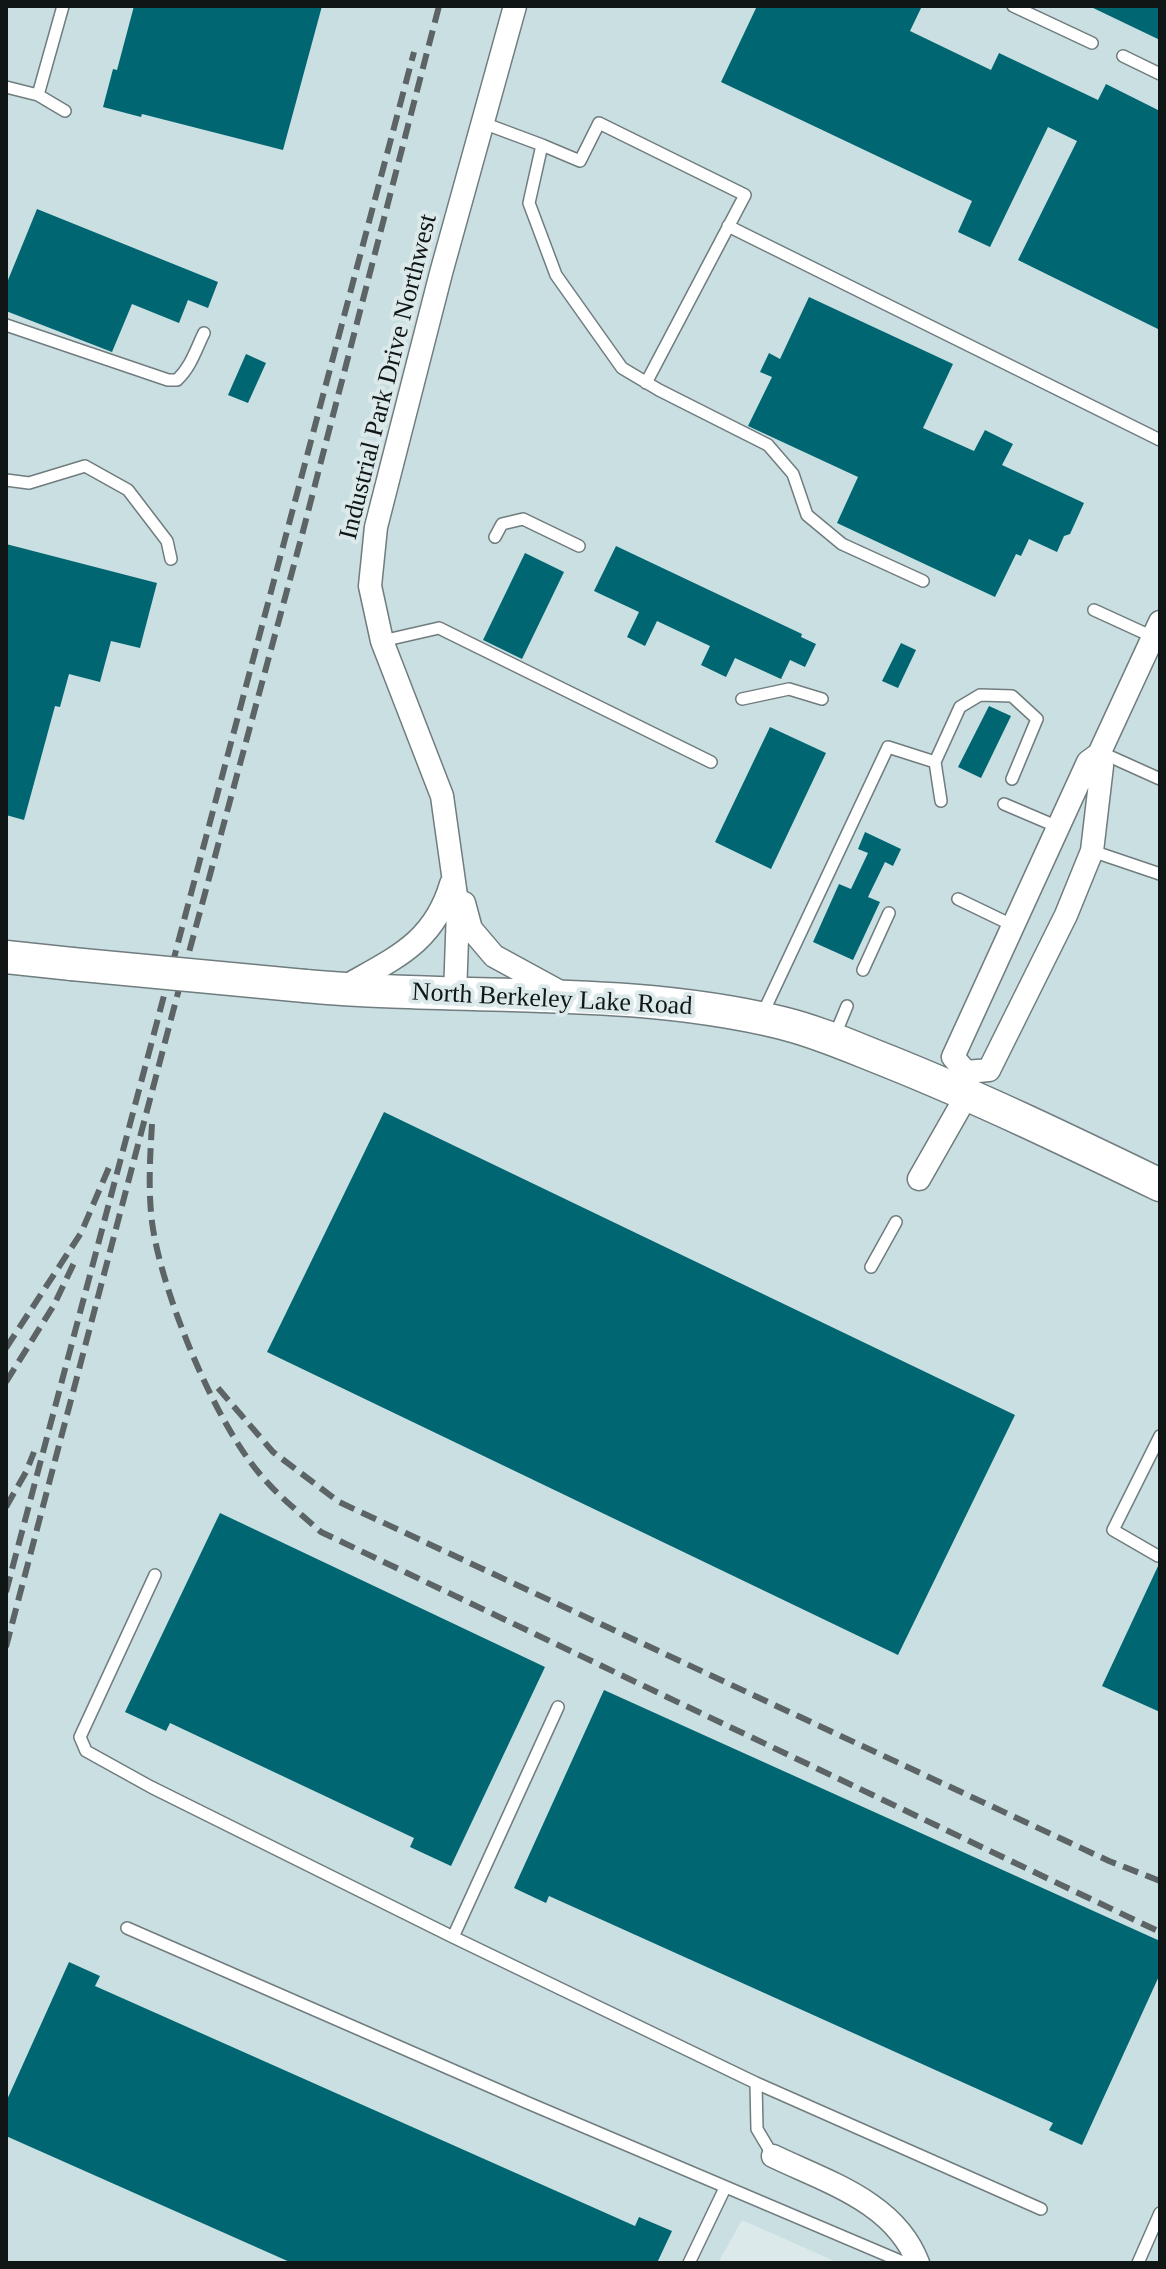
<!DOCTYPE html>
<html>
<head>
<meta charset="utf-8">
<style>
	body { margin:0 }
	#map { position:relative; width:1166px; height:2269px; overflow:hidden; background:#dce9eb; font-family:Georgia,serif }
	canvas { display:block }
	.frame { position:absolute; inset:0; border:8px solid #101515; pointer-events:none }
</style>
</head>
<body>
<div id="map">
<canvas width="1166" height="2269"></canvas>
<div class="frame"></div>
</div>
<script>
const context = document.querySelector('canvas').getContext('2d');
context.lineJoin = 'round';
function fillPath(path, color) { context.fillStyle = color; context.fill(path, 'evenodd'); }
function stroke(path, color, width, dash) { context.strokeStyle = color; context.lineWidth = width; context.lineCap = dash ? 'butt' : 'round'; context.setLineDash(dash || []); context.stroke(path); }
function label(font, color, halo, rows, align = 'center') {
  context.font = font + ' Georgia,serif'; context.lineWidth = 8; context.setLineDash([]); context.textBaseline = 'middle'; context.strokeStyle = halo; context.fillStyle = color; for (const [text, x, y, turn = 0] of rows) {
    context.save(); context.translate(x, y); context.rotate((+turn || 0) * Math.PI / 180); context.textAlign = isNaN(turn) ? turn : align; if (halo) context.strokeText(text, 0, 0); context.fillText(text, 0, 0); context.restore();
  }
}
const built = new Path2D(`
	M6,6H1160V2263H839L742,2220L718,2263H6Z`);
const building = new Path2D(`
	M134,6H322L283,150L142,114L141,117L103,107L113,69L117,70Z
	M757,6H922L910,31L991,70L999,53L1098,100L1106,84L1160,111V330L1018,260L1077,141L1048,127L990,247L958,232L972,201L721,82Z
	M1089,6H1160V40Z
	M37,209L218,282L208,308L188,300L179,323L132,304L112,352L6,311V285Z
	M809,297L953,364L923,428L974,451L985,430L1013,444L1002,465L1084,503L1070,534L1064,536L1057,552L1029,539L1021,556L1016,554L995,597L837,523L858,477L748,426L772,377L760,372L769,353L780,359Z
	M246,354L266,363L248,403L228,395Z
	M6,544L157,583L140,648L111,641L100,682L69,674L60,707L55,706L24,820L6,815Z
	M616,546L802,634L801,637L816,644L805,667L790,660L781,679L735,658L726,677L701,665L710,646L657,621L645,646L627,637L639,612L594,591Z
	M525,553L564,572L522,659L483,640Z
	M901,643L916,650L898,688L882,681Z
	M989,706L1011,716L981,778L958,767Z
	M770,727L826,753L771,869L715,842Z
	M865,832L901,849L893,866L885,862L868,897L880,902L853,960L813,942L839,884L851,889L868,853L858,849Z
	M384,1112L1015,1415L898,1655L267,1352Z
	M220,1513L545,1667L451,1866L410,1847L414,1838L170,1723L166,1731L125,1712Z
	M1159,1564H1160V1712L1102,1686Z
	M604,1690L1160,1941V1974L1082,2145L1049,2130L1053,2123L549,1896L546,1903L514,1888Z
	M69,1962L100,1976L95,1986L635,2226L639,2217L672,2231L657,2263H292L6,2136V2102Z`);
const lane = new Path2D(`
	M1013,6L1092,43
	M1123,56L1160,74
	M6,87L38,95L65,111
	M38,95L63,6
	M483,123L542,145L529,203L556,275L622,368L659,390L768,445L793,474L807,515L842,544L923,581
	M542,145L580,161L599,123L745,195L646,383
	M728,226L1160,440
	M6,325L168,380H177C191,367 196,349 204,333
	M6,480L29,483L85,466L128,490L167,541L171,559
	M495,537L502,524L523,519L579,546
	M1094,610L1153,637
	M382,641L439,628L711,762
	M742,699L789,689L822,699
	M1100,752L1160,779
	M941,801L935,762L960,707L980,695L1012,696L1037,719L1012,779
	M1004,804L1058,827
	M1092,851L1160,874
	M958,899L1014,926
	M863,970L889,913
	M761,1017L888,747L935,762
	M835,1035L847,1006
	M871,1267L896,1222
	M1158,1556L1113,1530L1160,1436
	M155,1575L80,1737L86,1751L151,1787L453,1937L756,2083L757,2129L773,2156
	M127,1928L528,2103L905,2263
	M453,1937L558,1707
	M756,2083L1041,2209
	M689,2263L725,2188
	M1138,2263L1160,2213`);
const street = new Path2D(`
	M464,903L471,929L494,956L560,992
	M341,989C392,959 433,945 451,884
	M455,995L458,910L442,796L382,641L370,586L376,527L441,273L515,6
	M966,1072L953,1057L1088,762L1099,754L1160,622
	M966,1072L989,1070L1066,915L1092,851L1102,766L1099,754
	M919,1179L968,1093
	M773,2156C827,2182 895,2202 918,2263`);
const secondary = new Path2D(`
	M6,957L72,964
	M305,986C464,1001 626,985 782,1023C819,1032 854,1048 890,1062C982,1099 1071,1142 1160,1185`);
const rail = new Path2D(`
	M152,1124C150,1157 148,1189 152,1222C161,1291 214,1420 259,1473C277,1495 300,1513 321,1532L1160,1932
	M6,1348L81,1233L110,1165
	M6,1382L54,1305L74,1263
	M218,1388L273,1452L339,1502L1109,1861L1160,1881
	M6,1507L26,1472L34,1452
	M6,1592L414,52
	M6,1647L175,1004L302,535L439,6`);
const secondaryBridge = new Path2D(`
	M72,964L305,986`);
const streetNames = [
	["Industrial Park Drive Northwest",389,377,-76],
	["North Berkeley Lake Road",552,1000,3]
];
fillPath(built, '#c9dfe2');
fillPath(building, '#006772');
stroke(lane, '#707c7e', 14);
stroke(street, '#707c7e', 25);
stroke(secondary, '#707c7e', 35);
stroke(lane, '#fff', 11);
stroke(street, '#fff', 22);
stroke(secondary, '#fff', 32);
stroke(rail, '#5c6465', 6, [16, 8]);
stroke(secondaryBridge, '#707c7e', 35, []);
stroke(secondaryBridge, '#fff', 32);
label('26px', '#101515', '#dce9eb', streetNames);
</script>
</body>
</html>
